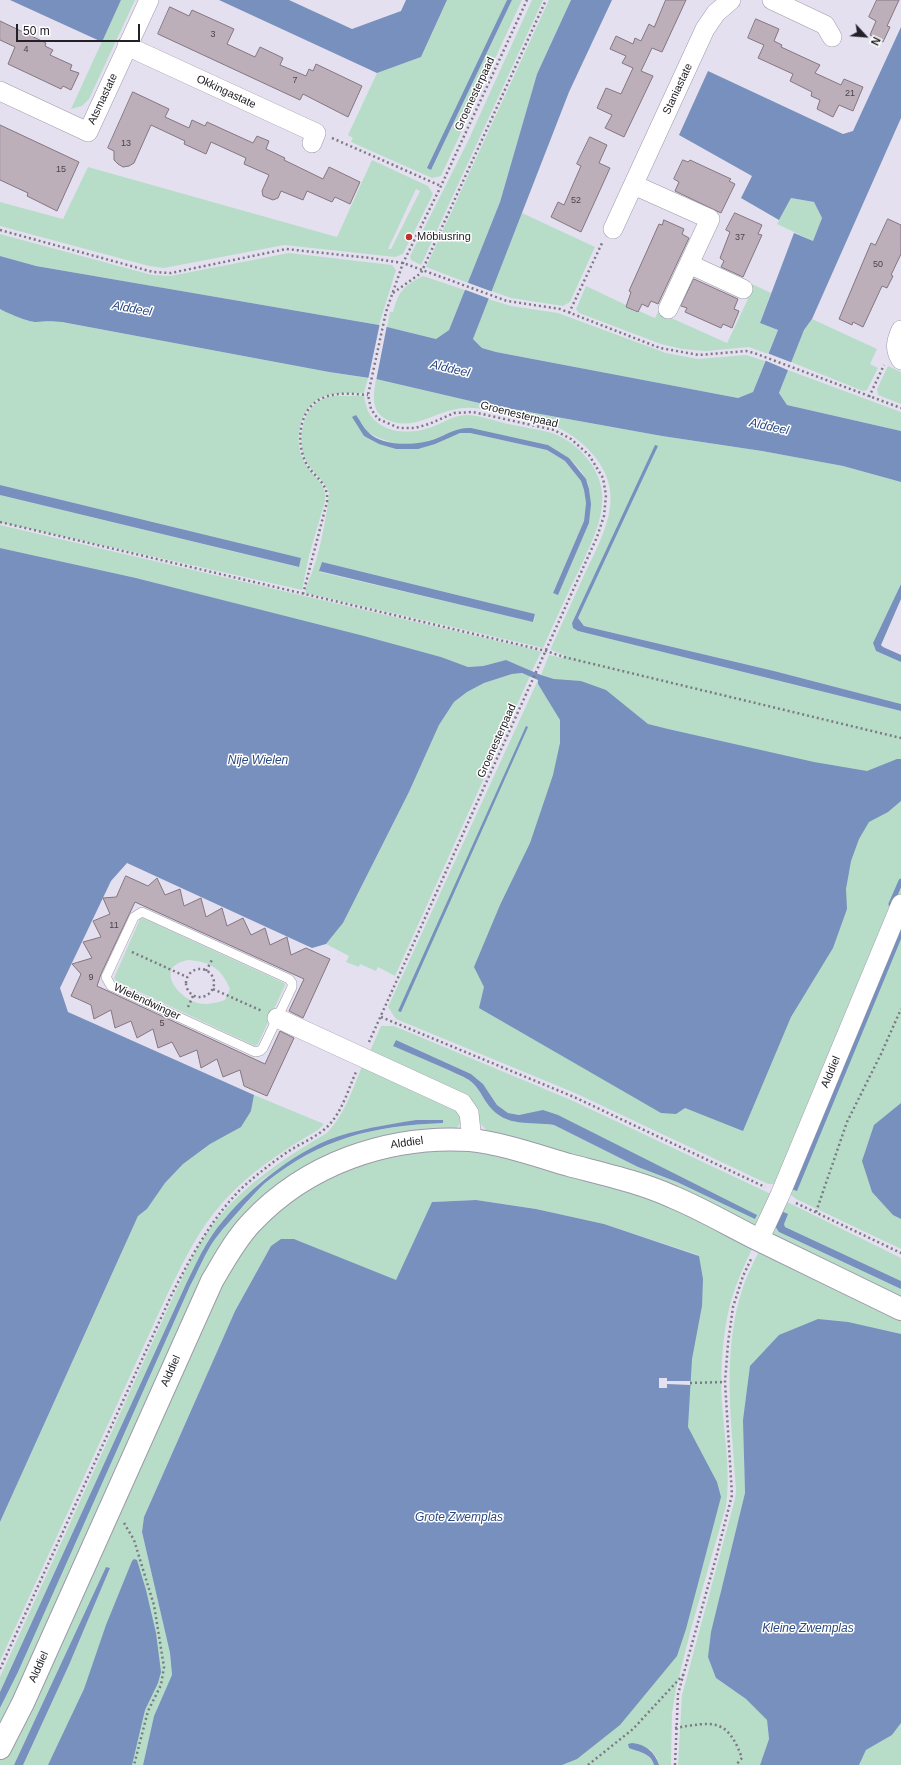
<!DOCTYPE html>
<html>
<head>
<meta charset="utf-8">
<style>
	body { margin:0 }
	#map { position:relative; width:901px; height:1765px; overflow:hidden; background:#e4e0f0; font-family:Arial,sans-serif }
	canvas { display:block }
	.north { position:absolute; left:845px; top:16px; width:40px; height:40px; -webkit-text-stroke:3px #fff; paint-order:stroke; rotate:116deg; font-size:11px; font-weight:700; line-height:16px; text-align:center; color:#232127 }
	.north::after { content:''; display:block; margin:auto; width:14px; height:18px; background:#232127; clip-path:polygon(50% 0,100% 100%,50% 72%,0 100%) }
	.scale { position:absolute; left:16px; top:24px; width:124px; height:18px; box-sizing:border-box; border:2px solid #232127; border-top:0; padding-left:5px; font-size:12px; line-height:14px; white-space:nowrap; color:#232127; -webkit-text-stroke:3px #fff; paint-order:stroke }
</style>
</head>
<body>
<div id="map">
<canvas width="901" height="1765"></canvas>
<div class="north">N</div>
<div class="scale">50 m</div>
</div>
<script>
const context = document.querySelector('canvas').getContext('2d');
context.lineJoin = 'round';
function fillPath(path, color) { context.fillStyle = color; context.fill(path, 'evenodd'); }
function stroke(path, color, width, dash) { context.strokeStyle = color; context.lineWidth = width; context.lineCap = dash ? 'butt' : 'round'; context.setLineDash(dash || []); context.stroke(path); }
function label(font, color, halo, rows, align = 'center') {
  context.font = font + ' Arial,sans-serif'; context.lineWidth = 3; context.setLineDash([]); context.textBaseline = 'middle'; context.strokeStyle = halo; context.fillStyle = color; for (const [text, x, y, turn = 0] of rows) {
    context.save(); context.translate(x, y); context.rotate((+turn || 0) * Math.PI / 180); context.textAlign = isNaN(turn) ? turn : align; if (halo) context.strokeText(text, 0, 0); context.fillText(text, 0, 0); context.restore();
  }
}
const green = new Path2D(`
	M121,0H135L89,99L82,106L71,109Z
	M447,0H507L431,170L512,0H522L441,176L432,178L351,142L353,138L348,135L377,73L421,57Z
	M532,0H543L421,265L411,260L410,256L468,141Z
	M549,0H571L537,74L500,202L468,283L426,267Z
	M372,160L428,186L433,194L403,254L395,257L284,245L164,268L149,266L0,226V202L63,219L88,167L337,237ZM416,189L420,191L391,249H388Z
	M791,198L814,202L822,218L813,241L777,224Z
	M522,213L595,247L570,302L563,306L511,298L491,291Z
	M0,234L152,275L170,276L289,253L392,265L396,270L379,325L36,266L0,256Z
	M423,276L465,290L449,330L436,339L387,327L390,312H393C399,291 403,286 423,276Z
	M752,284L771,293L760,323L778,330L768,354L749,347L706,351L682,349L661,344L579,313L576,309L586,286L626,305L625,307L638,313L639,311L655,318L658,312L727,343L748,299L746,298Z
	M488,299L511,306L558,313L666,353L698,359L746,355L765,361L753,392L738,398L496,352L482,348L473,339Z
	M0,309C7,313 28,322 36,322C45,321 53,321 62,322L329,372L368,378L364,393C352,393 336,392 324,396C298,406 292,444 306,465C315,479 327,483 325,501L309,556L302,590L0,522V495L298,567L301,558L0,485Z
	M812,319L877,349L870,364L878,368L867,390L863,391L791,362L804,330Z
	M888,366L901,372V404L878,395L877,389Z
	M788,370L901,412V431L787,405L779,393Z
	M376,379L479,403L662,436L762,451L843,466L901,482V584L873,643L876,651L901,662V704L774,671L584,626L578,618L658,446L572,623L578,631L901,711V1249L796,1199L778,1184H768L575,1093L396,1019L388,1007L538,680V684L546,696L554,679L541,675L549,655L563,658L564,655L551,650V648C562,623 574,598 585,573C595,552 607,530 610,507C615,470 586,441 555,426C538,422 521,419 504,415C492,412 479,407 466,408C438,408 412,435 384,418C370,409 374,392 376,379Z
	M350,396H364C365,401 366,406 368,411C379,433 408,435 429,428C442,424 453,415 466,415C480,415 494,421 508,424C522,427 538,429 552,433C581,443 606,474 602,505C600,527 589,548 580,568C567,594 555,621 543,648L306,593L305,589C318,563 326,522 329,493C325,481 314,474 307,463C296,442 301,407 325,398C333,395 342,396 350,396ZM356,415L367,432L381,439L397,444H417L434,439L459,429L507,436L548,445L569,458L581,471L588,483L590,496L589,523L558,594L553,593L584,521L586,503L584,490L581,481L565,461L547,450L470,433H460L396,449L364,436ZM322,562L535,614L534,622L320,572Z
	M0,525L536,650L541,652L532,671L506,660L483,666L468,667L441,657L136,578L0,548Z
	M521,673L530,676L395,976L378,967L376,971L360,964L359,967L346,962L349,956L326,944L343,923L409,792L439,725L454,702L467,692L484,683L512,674Z
	M143,918L284,983L285,985L258,1044L255,1046L116,981L114,978L140,919ZM189,960C211,962 221,968 230,989L225,1000C216,1003 205,1006 195,1002C175,995 155,965 189,960Z
	M381,1026H394L571,1100L771,1194L759,1228L486,1130L479,1122L370,1051ZM396,1040L471,1074L483,1084L497,1105L508,1113L519,1115L543,1111L755,1218L677,1182L638,1167L554,1125C529,1121 507,1127 489,1106C482,1097 479,1087 469,1080C461,1075 452,1072 444,1068C427,1061 410,1053 393,1046Z
	M363,1064L449,1104L461,1115C461,1122 460,1126 454,1130L408,1136L248,1217L115,1468L101,1500L91,1532L0,1735V1708L18,1672L190,1286C197,1273 203,1258 211,1245C220,1231 233,1218 244,1206C251,1198 257,1190 265,1183C321,1138 372,1126 443,1123V1120H416L359,1130L327,1141L296,1157L262,1180L226,1217L207,1242L186,1284L0,1692V1677L174,1295C184,1275 193,1253 207,1233C237,1189 281,1160 327,1133C345,1114 353,1088 363,1064Z
	M254,1095L324,1124L318,1130C279,1153 242,1177 214,1213C194,1238 181,1267 167,1295L0,1661V1522L138,1216L147,1209L165,1183L183,1164L251,1111Z
	M447,1147L489,1152L615,1185L669,1204L754,1245C745,1263 737,1281 731,1301C723,1329 720,1373 722,1402C724,1436 731,1471 726,1506L691,1629L676,1689L672,1713L671,1765H659L657,1758L650,1749H631C641,1751 651,1755 654,1765H492L686,1446L698,1255L604,1224L536,1209L476,1200L432,1202L396,1281L294,1239L271,1246L235,1311L144,1517L142,1532L170,1653L172,1676L154,1716L143,1765H23L69,1665L110,1568L106,1567L17,1760L14,1765H0V1761L231,1258L297,1191L380,1154Z
	M781,1199L901,1258V1281L785,1227L784,1224L779,1232L901,1289V1301L770,1236Z
	M759,1251L901,1315V1351L744,1457L745,1493L720,1595L716,1678L746,1699L767,1720L769,1739L760,1765H678L682,1695L735,1499L736,1491C732,1424 721,1352 743,1287C747,1275 754,1262 759,1251Z
	M901,1723V1765H859L866,1750L892,1735Z`);
const water = new Path2D(`
	M10,0H121L102,42Z
	M219,0H289L352,29L401,11L406,0H447L421,57L377,73Z
	M507,0H512L431,170L427,168Z
	M571,0H612L569,92L473,339L482,348L496,352L738,398L753,392L778,330L760,323L794,233L813,241L822,218L814,202L791,198L779,220L741,198L752,176L679,135L708,71L843,134L853,131L901,27V118L812,319L804,330L779,393L787,405L901,431V482L843,466L762,451L662,436L479,403L376,379L329,372L62,322C52,321 46,321 36,322C28,322 7,313 0,309V256L36,266L379,325L436,339L449,330L500,202L537,74Z
	M356,415C360,420 363,427 367,431C381,447 417,446 435,439C447,434 458,427 471,428L548,445L569,458L586,479L589,489L591,504L589,523L558,595L553,593L584,521L586,503L584,490L581,481L565,461L547,450L470,433H460L435,444L418,449H396L379,444L364,436L352,417Z
	M655,445L658,446L578,618L584,626L774,671L901,704V711L578,631L573,628L572,623Z
	M0,485L301,558L299,567L0,495Z
	M0,548L136,578L364,636L441,657L468,667L483,666L506,660L541,675L554,679L581,681L606,690L648,724L668,729L814,762L867,771L897,759H901V801L888,812L869,822L859,839L851,861L846,889L847,909L833,948L791,1017L743,1131L685,1108L676,1114L661,1113L479,1008L484,987L474,967L500,905L530,843L553,775L560,743V720L538,684V680L522,673L512,674L484,683L467,692L454,702L439,725L409,792L343,923L326,944L312,948L127,863L111,881L60,988L68,1012L254,1095L251,1111L241,1127L210,1144L183,1164L165,1183L147,1209L138,1216L0,1522Z
	M322,562L535,614L533,622L319,571Z
	M901,584V599L881,645L883,647L901,655V662L876,651L873,643Z
	M526,726L528,727L401,1012L398,1011Z
	M901,922V939L797,1191L791,1189Z
	M396,1040L471,1074L483,1084L497,1105L508,1113L519,1115L543,1110L558,1115L757,1215L755,1219L677,1182L638,1167L554,1125C529,1121 507,1128 489,1106C482,1097 479,1087 469,1080C461,1075 452,1072 444,1068C427,1061 410,1053 393,1046Z
	M901,1103V1219L893,1215L872,1192L862,1161L874,1125Z
	M416,1120H443V1123C372,1126 321,1138 265,1183C257,1190 251,1198 244,1205C233,1218 220,1231 211,1245C203,1258 197,1273 190,1286L18,1672L0,1708V1692L186,1284C193,1270 199,1256 207,1243C232,1202 283,1159 328,1140C356,1129 386,1125 416,1120Z
	M476,1200L536,1209L604,1224L699,1256L703,1279L702,1306L692,1359L688,1427L717,1482L721,1497L686,1629L677,1656L620,1725L577,1759L562,1765H143L154,1716L172,1675L170,1653L142,1532L144,1517L235,1311L271,1246L281,1239H294L396,1280L432,1202Z
	M781,1211L788,1214L784,1224L785,1227L901,1281V1289L779,1232L775,1226Z
	M818,1319L848,1322L901,1334V1723L892,1735L866,1750L859,1765H760L769,1739L767,1720L746,1699L716,1678L708,1657L711,1632L745,1493L743,1420L750,1366L779,1335Z
	M134,1559L137,1560L146,1590L156,1633L161,1672L158,1683L145,1710L132,1765H48L84,1689L106,1625L132,1561Z
	M106,1567L110,1568L69,1665L24,1763L23,1765H14Z
	M632,1743C645,1744 655,1752 659,1765H654C651,1753 639,1752 629,1748L628,1744Z`);
const pier = new Path2D(`
	M466,282L493,292L490,299L463,289Z
	M380,323L387,325L376,381L368,380Z
	M767,353L793,363L790,371L764,360Z
	M659,1378H667V1381H690V1385L667,1384V1388H659Z`);
const stream = new Path2D(`
	M891,904L901,881`);
const building = new Path2D(`
	M666,0H686L662,52L652,48L641,71L653,76L624,137L605,128L612,115L597,108L606,88L621,94L633,68L622,63L626,56L610,49L616,36L633,44L635,38L641,41L649,24L654,27Z
	M877,0H899L887,26L890,27L883,42L870,35L876,21L869,17Z
	M170,7L189,16L192,10L234,29L227,44L255,57L260,47L283,58L280,65L306,76L309,69L313,71L316,64L362,86L348,117L303,94L300,100L158,34Z
	M756,19L779,29L774,41L782,45L781,47L820,65L815,73L841,85L844,79L863,87L853,111L839,105L833,117L817,109L820,100L811,96L812,92L790,81L793,74L758,58L764,45L748,38Z
	M0,21L46,43L45,46L53,50L50,55L72,65L70,70L79,73L71,90L63,86L61,89L8,64L15,47L0,40Z
	M133,92L169,109L165,117L189,128L192,120L205,126L207,122L253,143L257,136L269,141L266,149L285,158L284,160L323,179L329,167L360,182L350,204L335,197L332,202L307,191L303,200L281,191L278,198L273,200L263,196L262,191L269,175L244,164L246,158L211,142L206,154L184,144L185,141L151,125L134,163L129,166L123,167L118,164L114,160V151L108,148Z
	M0,125L79,162L57,211L27,196L28,193L0,180Z
	M590,137L607,145L599,163L610,168L581,232L551,217L558,202L564,205L581,166L577,164Z
	M683,160L688,162L690,160L731,179L729,181L735,184L721,213L675,191L679,182L674,179Z
	M735,213L762,225L758,234L762,235L743,277L721,267L724,261L720,258L730,232L726,230Z
	M888,219L901,225V254L891,275L893,276L887,288L882,286L863,327L853,322L852,325L839,319L871,243L875,245Z
	M664,220L684,229L682,234L689,238L658,304L651,301L648,307L642,304L638,312L626,307L631,292L629,291L659,224L662,225Z
	M694,279L738,299L734,309L739,311L732,328L723,324L721,328L685,312L687,308L681,306Z
	M126,876L148,886L157,878L165,895L180,889L184,906L201,898L206,917L222,908L227,926L243,918L251,935L265,928L270,945L287,937L291,955L306,948L330,959L303,1018L289,1011L304,979L135,902L101,974L97,986L265,1064L280,1031L294,1038L267,1096L244,1086L240,1070L223,1077L217,1059L201,1068L197,1050L180,1057L172,1042L158,1048L153,1029L137,1038L131,1021L115,1028L111,1010L94,1019L91,1005L71,996L81,974L72,964L92,958L83,942L101,937L93,921L110,914L103,898L116,897Z`);
const path = new Path2D(`
	M332,138L441,186
	M0,230L153,272L171,273L286,249L370,258L403,263L507,301L560,309L660,348L699,355L746,351L754,353L901,408
	M393,293L421,273L546,0
	M569,313L603,241
	M869,397L884,365
	M0,522L546,651L564,657L901,738
	M303,594L327,502C329,482 314,478 306,463C295,441 299,406 325,397C338,392 355,394 368,395
	M132,952L187,977
	M186 983a14 14 0 1 1 28 0a14 14 0 1 1-28 0Z
	M206,971L213,958
	M213,989L262,1011
	M188,1007L193,996
	M381,1017L574,1097L765,1187
	M369,1042L597,537L604,516L606,495L603,478L589,455L571,439L554,430L473,412L454,413L429,424L415,428H399L378,419L371,409L368,395L386,312L403,263L441,186L527,0
	M796,1203L901,1253
	M816,1212L847,1122L881,1054L901,1009
	M690,1383L725,1382
	M124,1523L134,1540L149,1589L154,1605L164,1667L161,1685L148,1711L134,1765
	M0,1669L172,1294C192,1255 212,1217 244,1186C259,1173 275,1160 292,1149C304,1142 318,1136 328,1126C342,1112 348,1090 356,1072
	M675,1728C713,1722 727,1717 742,1758L736,1765
	M588,1765L633,1729L683,1675
	M675,1765L678,1694L717,1554L732,1495L725,1382L728,1343L733,1307L743,1276L752,1257`);
const lane = new Path2D(`
	M142,912L289,979L292,983V987L263,1048L260,1051L255,1052L111,986L106,977L134,917Z`);
const street = new Path2D(`
	M772,0L825,25L832,37
	M127,46L316,133L312,143
	M0,91L88,132L149,0
	M634,185L710,219L668,309
	M613,229L705,29L716,13L731,0
	M689,264L743,289
	M901,330C896,341 894,349 901,360
	M277,1018L462,1103L469,1113L472,1140
	M759,1240L780,1195L901,904`);
const secondary = new Path2D(`
	M0,1748L23,1703L212,1281C224,1261 235,1240 251,1223C307,1163 389,1135 470,1140C501,1143 538,1156 569,1165C603,1174 640,1182 673,1197C702,1209 729,1225 757,1239C805,1262 853,1286 901,1309`);
const markers = [
	[409,237,4,"#c1332f"]
];
const numberNames = [
	["3",213,35],
	["4",26,50],
	["7",295,81],
	["21",850,94],
	["13",126,144],
	["15",61,170],
	["52",576,201],
	["37",740,238],
	["50",878,265],
	["11",114,926],
	["9",91,978],
	["5",162,1024]
];
const streetNames = [
	["Staniastate",678,89,-65],
	["Okkingastate",226,92,25],
	["Groenesterpaad",475,94,-65],
	["Atsmastate",103,99,-65],
	["Groenesterpaad",519,415,14],
	["Groenesterpaad",497,741,-66],
	["Wielendwinger",147,1002,25],
	["Alddiel",831,1072,-67],
	["Alddiel",407,1143,-8],
	["Alddiel",171,1371,-66],
	["Alddiel",39,1667,-66]
];
const poiNames = [
	["Möbiusring",417,237]
];
const waterNames = [
	["Alddeel",132,309,10],
	["Alddeel",450,369,13],
	["Alddeel",769,427,12],
	["Nije Wielen",258,761],
	["Grote Zwemplas",459,1518],
	["Kleine Zwemplas",808,1629]
];
fillPath(green, '#b7ddc9');
fillPath(water, '#7790bd');
fillPath(pier, '#e4e0f0');
stroke(stream, '#7790bd', 5);
fillPath(building, '#bdafba');
stroke(building, '#837681', 1);
stroke(lane, '#9d99a8', 10);
stroke(street, '#9d99a8', 20);
stroke(secondary, '#9d99a8', 24);
stroke(path, '#7c7984', 2.5, [2, 3]);
stroke(lane, '#fff', 9);
stroke(street, '#fff', 19);
stroke(secondary, '#fff', 22);
for (const [x, y, r, color] of markers) { const dot = new Path2D(); dot.arc(x, y, r, 0, 2 * Math.PI); context.fillStyle = color; context.fill(dot); stroke(dot, '#fff', 1.5); }
label('9px', '#4a444c', null, numberNames);
label('11px', '#232127', '#fff', streetNames);
label('11px', '#232127', '#fff', poiNames, 'left');
label('italic 12px', '#2a4881', '#fff', waterNames);
</script>
</body>
</html>
